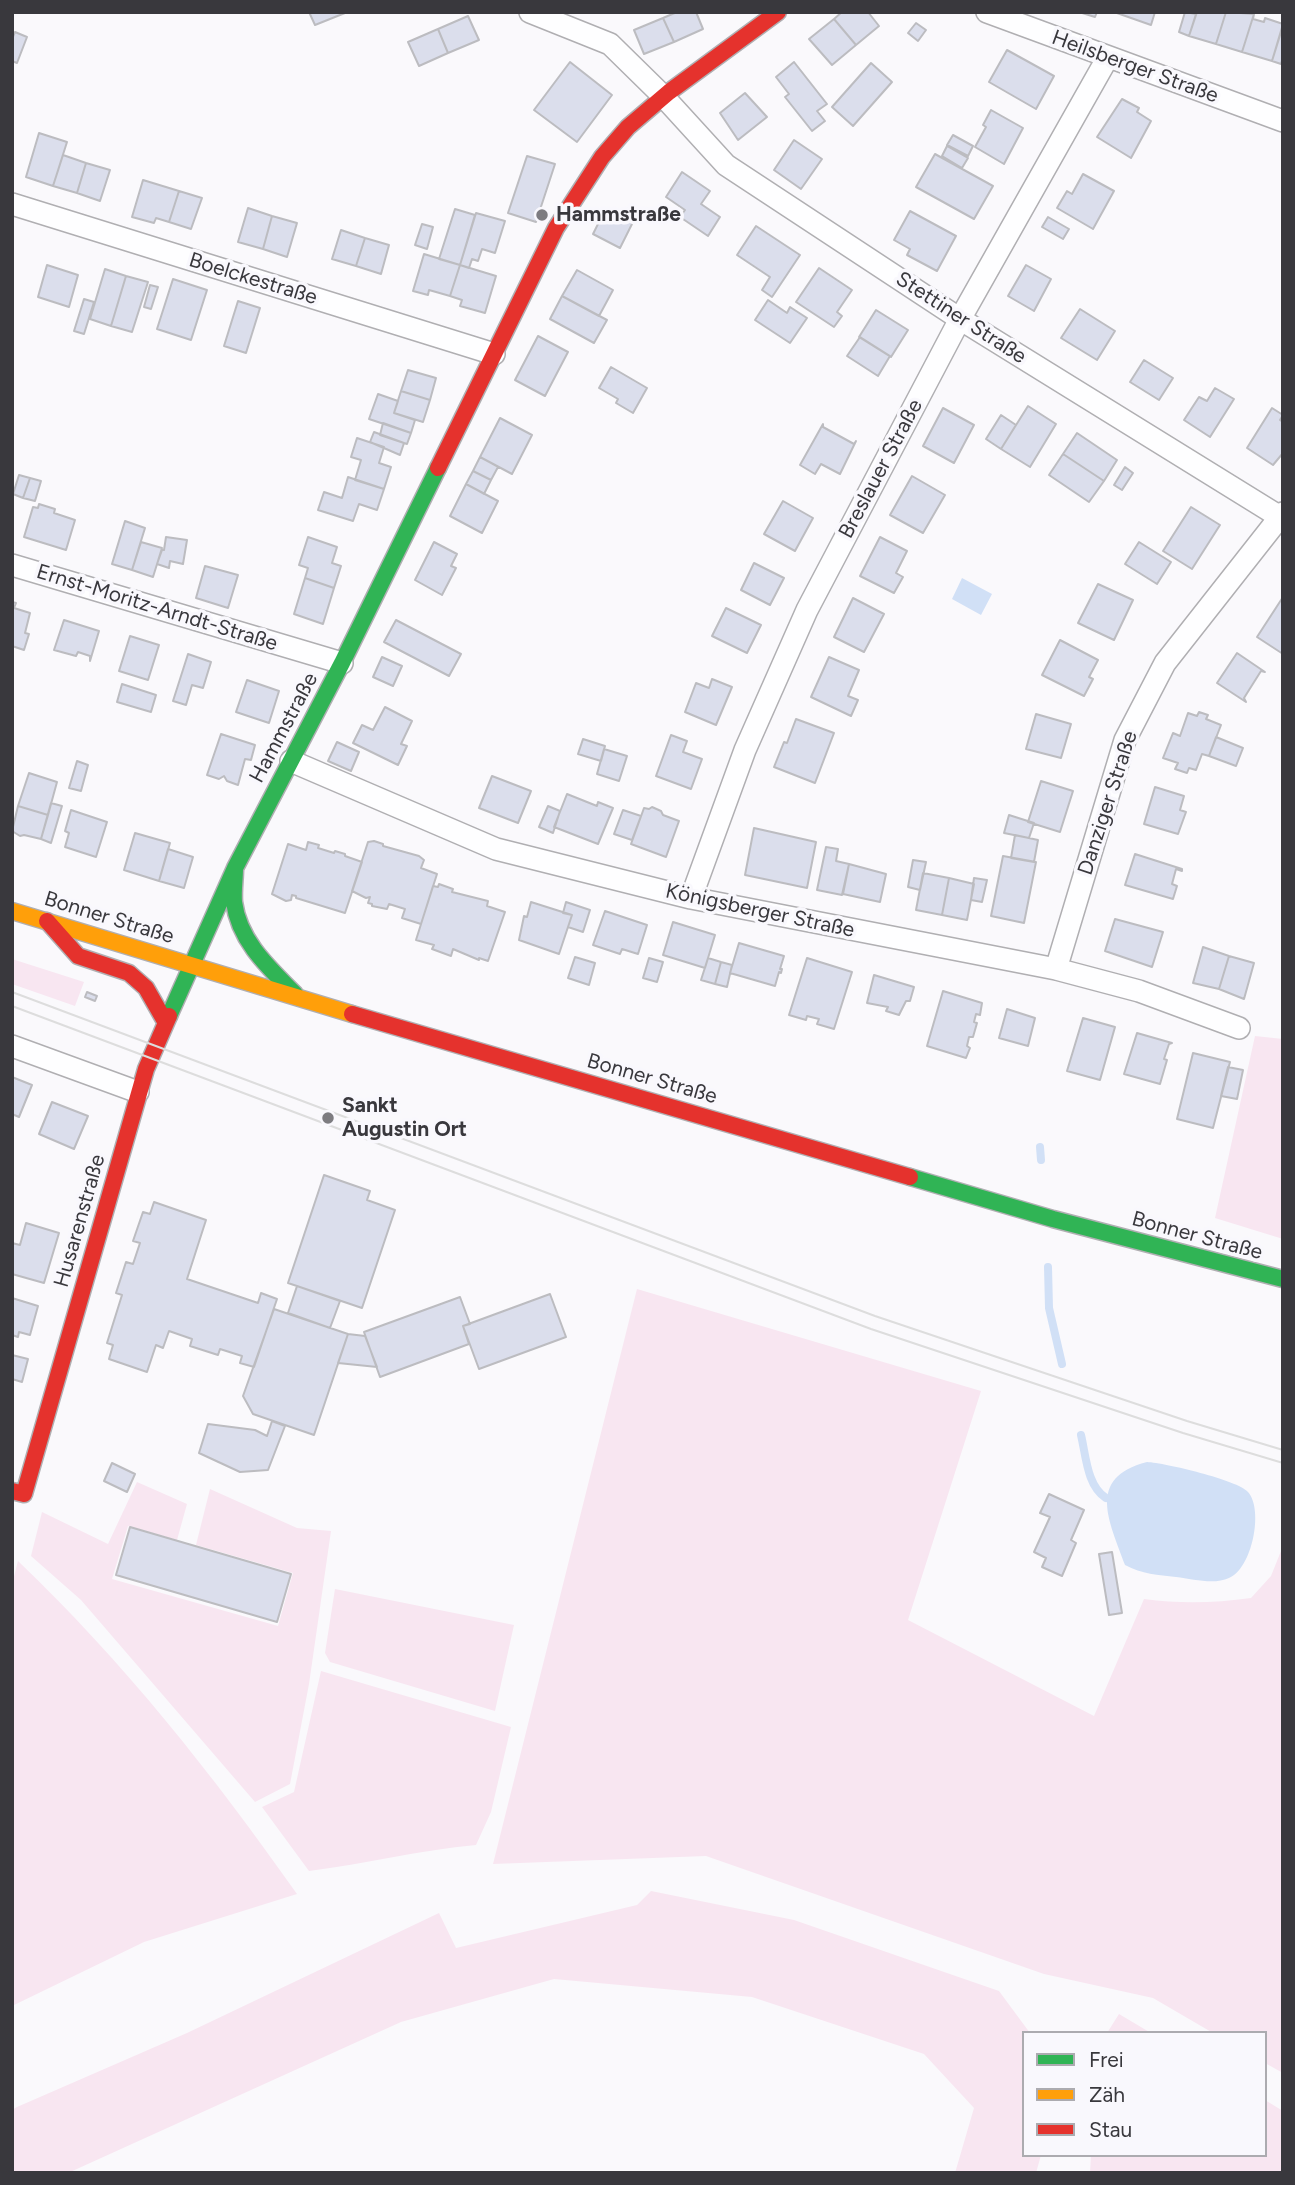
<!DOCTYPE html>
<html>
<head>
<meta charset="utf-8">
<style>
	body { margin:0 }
	#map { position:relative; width:1295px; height:2185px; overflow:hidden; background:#faf9fc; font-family:Figtree,sans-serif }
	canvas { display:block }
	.frame { position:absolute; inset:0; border:14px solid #39383d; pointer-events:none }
	.legend { position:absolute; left:1022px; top:2031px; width:245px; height:126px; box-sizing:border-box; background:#f9f8fd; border:2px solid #acabb0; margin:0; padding:9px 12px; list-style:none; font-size:21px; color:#39383d }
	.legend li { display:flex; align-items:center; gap:14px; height:35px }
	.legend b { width:35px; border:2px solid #acabb0 }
</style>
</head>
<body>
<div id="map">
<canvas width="1295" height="2185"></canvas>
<div class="frame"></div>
<ul class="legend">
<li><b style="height:9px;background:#30b455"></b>Frei</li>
<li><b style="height:9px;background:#ff9f0a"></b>Zäh</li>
<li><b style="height:9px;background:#e5322d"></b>Stau</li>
</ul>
</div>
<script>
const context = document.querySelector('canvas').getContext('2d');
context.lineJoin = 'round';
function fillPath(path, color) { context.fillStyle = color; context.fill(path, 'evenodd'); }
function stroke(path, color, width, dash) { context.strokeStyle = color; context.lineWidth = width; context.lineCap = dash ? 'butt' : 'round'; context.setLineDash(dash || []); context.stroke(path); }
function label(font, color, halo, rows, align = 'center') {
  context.font = font + ' Figtree,sans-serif'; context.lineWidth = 7; context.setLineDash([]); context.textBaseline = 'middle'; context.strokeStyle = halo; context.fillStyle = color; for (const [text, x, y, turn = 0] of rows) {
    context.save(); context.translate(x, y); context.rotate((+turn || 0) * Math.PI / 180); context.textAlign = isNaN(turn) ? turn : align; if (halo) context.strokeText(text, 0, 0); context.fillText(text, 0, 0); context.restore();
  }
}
const green = new Path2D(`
	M12,959L84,982L75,1006L12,984Z
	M1255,1036L1283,1039V1239L1215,1218Z
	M637,1289L981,1391L908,1620L1094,1716L1144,1599C1181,1604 1215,1603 1251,1598L1271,1576L1283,1546V2073L1265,2063V2033H1213L1153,1998L1044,1974L706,1856L493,1864Z
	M137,1482L187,1504L177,1540L128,1526L112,1579L278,1626L293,1573L196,1545L210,1489L297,1528L331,1531L309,1684L290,1784L255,1802L81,1600L31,1556L42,1512L108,1544Z
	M18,1561C123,1661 214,1776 297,1894L144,1942L12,2006V1584Z
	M335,1589L514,1625L495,1711L330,1662L325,1653Z
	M321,1671L511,1727L491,1812L476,1845C420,1850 365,1864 309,1871L262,1807L294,1792Z
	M651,1891L794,1920L999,1991L1030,2033H1024V2155H1041L1036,2173H955L974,2108L924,2054L752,1997L554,1979L401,2022L68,2173H12V2110L17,2107L187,2033L439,1913L456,1948L637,1905Z
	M1119,2014L1151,2033H1107Z
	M1265,2100L1283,2111V2173H1090L1091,2155H1265Z`);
const water = new Path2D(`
	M962,578L992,594L981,615L952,599Z
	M1147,1462C1165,1463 1238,1480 1248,1492C1264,1510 1252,1569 1229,1578C1214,1585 1193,1579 1176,1577C1158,1575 1142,1574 1125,1565C1110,1522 1085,1478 1147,1462Z`);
const stream = new Path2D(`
	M1040,1147L1041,1160
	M1048,1267L1049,1308L1062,1364
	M1081,1435C1086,1456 1087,1486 1106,1498`);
const building = new Path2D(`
	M309,12H345V13L315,25Z
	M677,12H696L703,29L674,42L663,18Z
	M842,12H868L879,26L856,45L834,19Z
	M1079,12H1097L1095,17Z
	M1114,12H1155L1151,25Z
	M1185,12L1196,14L1189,36L1179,32Z
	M1197,12H1226L1216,44L1189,36Z
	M1226,12L1254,14L1242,52L1216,44Z
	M1254,14L1253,19L1264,22L1265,18L1283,24L1272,61L1242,52Z
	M468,16L479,40L448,53L438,29Z
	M663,18L674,42L644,54L634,30Z
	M834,19L856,45L832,65L809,39Z
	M916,23L926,30L918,41L908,33Z
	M438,29L448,53L419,66L408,42Z
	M1282,29L1283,57L1281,64L1272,61Z
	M15,32L27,37L17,63L12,61V39Z
	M1007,50L1054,76L1036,109L989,82Z
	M570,62L612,95L577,142L534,110Z
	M794,62L827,104L817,111L825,121L812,131L785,97L789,94L776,77Z
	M871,63L892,82L853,126L832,107Z
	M745,93L767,117L738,140L720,113Z
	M1122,99L1139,108L1137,112L1151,121L1131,158L1097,137Z
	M991,110L1023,128L1004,164L975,147L986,127L983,125Z
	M39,133L67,142L53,186L26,177Z
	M953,135L973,146L968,156L947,145Z
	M794,140L822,159L801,189L774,170Z
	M947,146L968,158L962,168L942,156Z
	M935,154L993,186L974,219L916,187Z
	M63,155L86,163L77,193L53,186Z
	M527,156L555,164L536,222L508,213Z
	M86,163L110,170L100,201L77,193Z
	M682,172L710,191L701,204L720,217L708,236L680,217L685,210L666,197Z
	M1083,174L1114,191L1093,229L1057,208L1067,191L1072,194Z
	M143,180L179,191L169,222L156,218L154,223L132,217Z
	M179,191L202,198L191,229L169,222Z
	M248,208L272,216L263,249L238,242Z
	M455,209L475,215L460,265L439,259Z
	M910,211L956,236L937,271L907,255L910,249L894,240Z
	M476,213L505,221L495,253L482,249L478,261L472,259L469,268L460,265Z
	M603,214L613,220L617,214L633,222L620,248L593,234Z
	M272,216L297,223L287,257L263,249Z
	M1048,217L1069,229L1063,239L1042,227Z
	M422,224L433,227L427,249L415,245Z
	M756,226L800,255L772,297L762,290L770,277L737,255Z
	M341,230L365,238L356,266L332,259Z
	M365,238L389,245L381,274L356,266Z
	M424,254L460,265L450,296L429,290L428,295L413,291Z
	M47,265L78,275L69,307L38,297Z
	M460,265L496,276L485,313L460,306L462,300L450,296Z
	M1026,265L1051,279L1034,311L1008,296Z
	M819,268L852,290L837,312L842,316L834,327L796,302Z
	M105,269L126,276L111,326L90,319Z
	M577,270L613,290L599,316L562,296Z
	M126,276L148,282L132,332L111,326Z
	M173,279L207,290L191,340L157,329Z
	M150,285L158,287L151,309L144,307Z
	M562,296L607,320L594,343L550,319Z
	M84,299L94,302L84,334L74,331Z
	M768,300L787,313L790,307L807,318L790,343L755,320Z
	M238,301L260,308L246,353L224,346Z
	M1080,309L1115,331L1097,360L1061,338Z
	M876,310L908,330L891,357L859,337Z
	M538,336L568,352L545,396L515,380Z
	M860,337L890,356L878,376L847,356Z
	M1144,360L1173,378L1159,400L1130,382Z
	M611,367L647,388L633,413L616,403L618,399L599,388Z
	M408,370L436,378L430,400L401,391Z
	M1215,388L1234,399L1210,437L1184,420L1199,397L1207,401Z
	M401,391L430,400L423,422L394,413Z
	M378,394L398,401L394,413L415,420L411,433L369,419Z
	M1028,406L1056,424L1030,467L1001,449Z
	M943,408L974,425L954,463L923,446Z
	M1272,408L1283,415L1280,420L1283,422V453L1273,465L1247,448Z
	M1001,415L1016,425L1001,449L986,439Z
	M500,418L532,435L512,474L480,457Z
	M383,423L411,433L407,444L380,435Z
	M823,424V427L854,444L856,441L840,474L821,464L815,474L800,465Z
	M374,432L404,443L400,455L370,442Z
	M1077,433L1117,460L1104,481L1063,454Z
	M357,438L384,447L379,463L391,467L384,489L355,480L361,460L351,457Z
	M1063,454L1104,481L1089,502L1049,475Z
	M480,457L498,467L491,480L473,471Z
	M1125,467L1133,473L1122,490L1114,485Z
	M473,471L491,480L484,494L466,484Z
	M19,475L30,478L23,498L13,494Z
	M912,476L945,495L923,533L890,515Z
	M348,477L384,489L377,510L359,504L353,521L318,510L324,492L342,498Z
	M30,478L41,481L35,501L23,498Z
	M466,484L498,501L482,533L450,516Z
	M783,501L813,518L795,551L764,534Z
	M39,504L55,509L54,513L75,520L66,550L24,537L33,507L38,508Z
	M1191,507L1220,525L1192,569L1163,551Z
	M125,521L145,528L132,570L112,564Z
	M166,537L187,540L183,564L170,561L169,568L157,564L162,550H164Z
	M308,537L337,547L332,563L341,566L334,588L305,578L308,568L299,565Z
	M880,537L907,551L896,573L903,577L894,593L860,576Z
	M141,542L162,548L153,577L132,570Z
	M434,542L457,554L451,566L456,568L442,595L415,580Z
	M1139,542L1171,562L1157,584L1125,564Z
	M754,563L784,578L770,605L741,590Z
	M205,566L238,575L228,608L196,598Z
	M305,578L334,588L323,624L294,614Z
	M1098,584L1133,600L1114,640L1078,623Z
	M1283,597V654L1257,637Z
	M853,598L884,614L864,652L834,637Z
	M12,602L16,603L14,608L30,613L25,633L29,634L24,650L12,646Z
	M726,608L761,625L747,653L712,636Z
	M64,620L99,631L90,661V656L78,652L76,656L54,650Z
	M396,620L461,654L449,676L384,642Z
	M130,636L159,645L148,680L119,671Z
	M1060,640L1098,660L1089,677L1093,679L1084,696L1042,675Z
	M1237,653L1265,672L1261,671L1244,698L1246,702L1217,683Z
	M188,654L211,662L203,688L192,685L186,705L173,701Z
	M382,657L402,666L393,686L373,677Z
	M829,657L859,670L848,696L858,700L851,716L811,697Z
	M712,679L732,687L716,725L685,712L696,683L709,688Z
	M247,680L279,691L269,723L236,712Z
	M122,684L156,695L151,712L117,702Z
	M385,707L412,721L401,744L407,746L398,765L353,743L362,725L373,730Z
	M1199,712L1208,715L1206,719L1221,725L1209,756L1202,754L1196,770L1189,768L1187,773L1175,769L1178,763L1163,758L1173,733L1180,736L1188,713L1197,716Z
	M1036,714L1071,724L1061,758L1026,749Z
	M796,719L834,733L815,783L774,767L784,742L787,743Z
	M221,734L255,745L251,760L245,759L238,785L227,781L224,776L219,779L207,775Z
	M671,735L687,741L683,752L702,759L691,789L656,776Z
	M1216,737L1243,748L1236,766L1209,756Z
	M583,739L605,746L601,761L578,754Z
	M337,742L359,752L351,771L328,761Z
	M604,749L627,756L619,781L597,774Z
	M77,761L88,765L81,791L69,788Z
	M29,773L57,782L48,815L18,806Z
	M492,776L531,791L518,823L479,808Z
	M1041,781L1073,791L1060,832L1028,822Z
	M1155,787L1184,796L1180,810L1186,812L1178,834L1144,824Z
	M567,794L597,806L598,802L613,808L598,844L554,827Z
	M51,803L62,806L51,843L41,839Z
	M18,806L48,815L41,839L24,835L20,836L12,831Z
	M548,806L560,811L553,833L539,827Z
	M652,807L661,811L663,815L679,821L666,857L631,844L644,808L649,809Z
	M71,810L107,822L96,857L65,847L69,833L65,831Z
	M623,810L641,816L632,840L614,834Z
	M1009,815L1034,823L1029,838L1004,833Z
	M754,828L816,842L807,888L745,875Z
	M135,833L170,843L159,881L124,870Z
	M1015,835L1038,840L1034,862L1011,858Z
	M374,841L383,844V846L419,856L424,860L421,868L437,874L421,924L402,918L405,909L389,904L387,909L372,906V904L368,903L370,897L366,898L352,891L368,842Z
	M308,842L319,845L318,848L334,853L335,851L345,854V856L362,862L345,913L296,898V896L292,895L291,900L286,901L272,894L288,844L306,850Z
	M826,847L838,849L836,861L849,864L842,895L817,890Z
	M168,849L193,857L184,888L159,881Z
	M1135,854L1182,869V871L1176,869L1172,884L1177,886L1173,899L1125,885Z
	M1003,856L1036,862L1024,923L991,916Z
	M913,860L926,862L920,890L908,887Z
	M849,864L886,874L880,902L843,894Z
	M923,873L949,878L942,915L916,910Z
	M949,878L974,884L967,920L942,915Z
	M974,878L987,880L982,902L971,900Z
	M439,884L453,889L452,892L488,901L487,906L505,912L488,961L479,958V960L453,949L451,956L432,949L434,945L416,940L433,886L438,887Z
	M531,902L572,915L559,954L519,940L524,916L527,917Z
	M566,902L590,910L583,932L568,927L572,915L563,913Z
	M605,911L647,925L638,954L622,949L620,954L593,945Z
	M1115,919L1163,932L1152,967L1105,951Z
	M673,922L715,935L705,968L663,955Z
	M739,943L784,956L780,969H782L781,973L779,972L775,986L730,973Z
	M1203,947L1229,956L1219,989L1193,983Z
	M1229,956L1254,963L1244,999L1219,989Z
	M575,957L595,963L589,985L568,978Z
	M649,958L663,962L657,982L643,978Z
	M708,958L721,962L715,984L701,980Z
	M807,958L852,972L834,1029L817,1024L819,1019L807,1016L806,1020L789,1015Z
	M721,962L732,965L727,987L715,984Z
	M874,975L914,987L910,1001H906L899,1015L886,1011L888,1007L867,1003Z
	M943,991L982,1003L980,1015L976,1014L974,1022L977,1023L973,1037H969L967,1046L970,1048L966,1058L927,1046Z
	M87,992L97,996L95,1001L85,997Z
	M1007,1009L1035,1018L1028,1046L999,1038Z
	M1083,1018L1115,1027L1100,1080L1067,1071Z
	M1137,1033L1172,1043L1169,1044L1164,1059L1167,1060L1160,1084L1124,1074Z
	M1193,1053L1230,1062L1213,1128L1177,1119Z
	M1228,1067L1243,1070L1237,1099L1221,1096Z
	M12,1077L32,1085L19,1117L12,1114Z
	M52,1102L88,1116L74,1149L39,1134Z
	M324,1175L370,1191L367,1200L395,1210L362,1308L288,1283Z
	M154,1202L206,1220L187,1279L258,1303L261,1293L277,1299L254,1367L240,1363L242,1356L220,1349L218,1355L190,1346L192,1339L169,1331L163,1348L156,1345L147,1372L109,1359L113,1345L107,1343L122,1295L116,1293L126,1262L133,1264L140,1243L133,1241L143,1212L150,1214Z
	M26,1223L59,1233L44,1283L12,1274V1243L20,1245Z
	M297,1286L340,1301L330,1328L288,1313Z
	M550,1294L566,1337L479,1369L463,1326Z
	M460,1297L470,1324L463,1326L469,1344L380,1377L364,1332Z
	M12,1298L38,1306L30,1335L19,1332L18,1337L12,1335Z
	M274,1309L348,1334L314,1435L253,1414L243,1396Z
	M348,1334L365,1336L377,1367L338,1363Z
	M12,1355L28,1359L22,1382L12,1379Z
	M272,1421L285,1426L268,1470L240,1472L199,1453L208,1424L255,1430L267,1436Z
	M112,1463L135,1474L127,1492L104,1481Z
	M1049,1494L1084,1510L1071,1540L1076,1543L1062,1576L1042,1567L1046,1558L1034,1552L1050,1517L1040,1513Z
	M130,1527L291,1574L277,1622L116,1575Z
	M1112,1552L1122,1613L1109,1615L1099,1554Z`);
const street = new Path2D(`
	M530,12L610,44L663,96L726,165L960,319L1280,517
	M987,12L1283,121
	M12,204L494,354
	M12,565L342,663
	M291,761L496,849L691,898L1056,969L1139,991L1239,1028
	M691,898L745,750L807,610L960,319L1108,57
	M1056,969L1125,740L1165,663L1283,513
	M12,1046L138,1092`);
const fast = new Path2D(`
	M235,868C235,879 233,891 234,902C239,941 269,968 295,994
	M169,1016L235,868L342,663L438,468
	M910,1177L1053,1219L1283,1279`);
const slow = new Path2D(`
	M12,911L352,1014`);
const jam = new Path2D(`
	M438,468L556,228L602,157L628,127L669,92L778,12
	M47,921L78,956L129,973L146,988L166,1023
	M352,1014L910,1177
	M12,1491L24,1494L146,1069L169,1016`);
const tram = new Path2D(`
	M12,992L875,1316L1187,1421L1283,1450
	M12,1006L871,1329L1183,1433L1283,1463`);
const markers = [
	[542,215,7,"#7d7c80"],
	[328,1118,7,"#7d7c80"]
];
const streetNames = [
	["Heilsberger Straße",1135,67,20],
	["Boelckestraße",253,279,17],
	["Stettiner Straße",961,318,33],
	["Breslauer Straße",881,469,-62],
	["Ernst-Moritz-Arndt-Straße",157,608,17],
	["Hammstraße",284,728,-62],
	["Danziger Straße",1108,803,-72],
	["Königsberger Straße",760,911,12],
	["Bonner Straße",109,918,17],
	["Bonner Straße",652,1079,16],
	["Husarenstraße",80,1221,-74],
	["Bonner Straße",1197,1236,15]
];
const poiNames = [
	["Hammstraße",556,215],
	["Sankt",342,1106],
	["Augustin Ort",342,1130]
];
fillPath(green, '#f8e6f1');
fillPath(water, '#d1e0f6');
stroke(stream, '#d1e0f6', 8);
fillPath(building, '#dbdeec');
stroke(building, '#bcbcc0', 2);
stroke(street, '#b0afb2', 24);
stroke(fast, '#b0afb2', 19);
stroke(slow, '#b0afb2', 19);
stroke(jam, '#b0afb2', 19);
stroke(street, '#fefeff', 21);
stroke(fast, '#30b455', 16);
stroke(slow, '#ff9f0a', 16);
stroke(jam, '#e5322d', 16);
stroke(tram, '#ddd', 2);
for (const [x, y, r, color] of markers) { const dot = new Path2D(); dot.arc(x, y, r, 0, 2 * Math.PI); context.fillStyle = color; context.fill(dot); stroke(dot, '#f9f8fd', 2.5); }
label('21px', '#39383d', '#f9f8fd', streetNames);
label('bold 21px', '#39383d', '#f9f8fd', poiNames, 'left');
</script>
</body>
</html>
